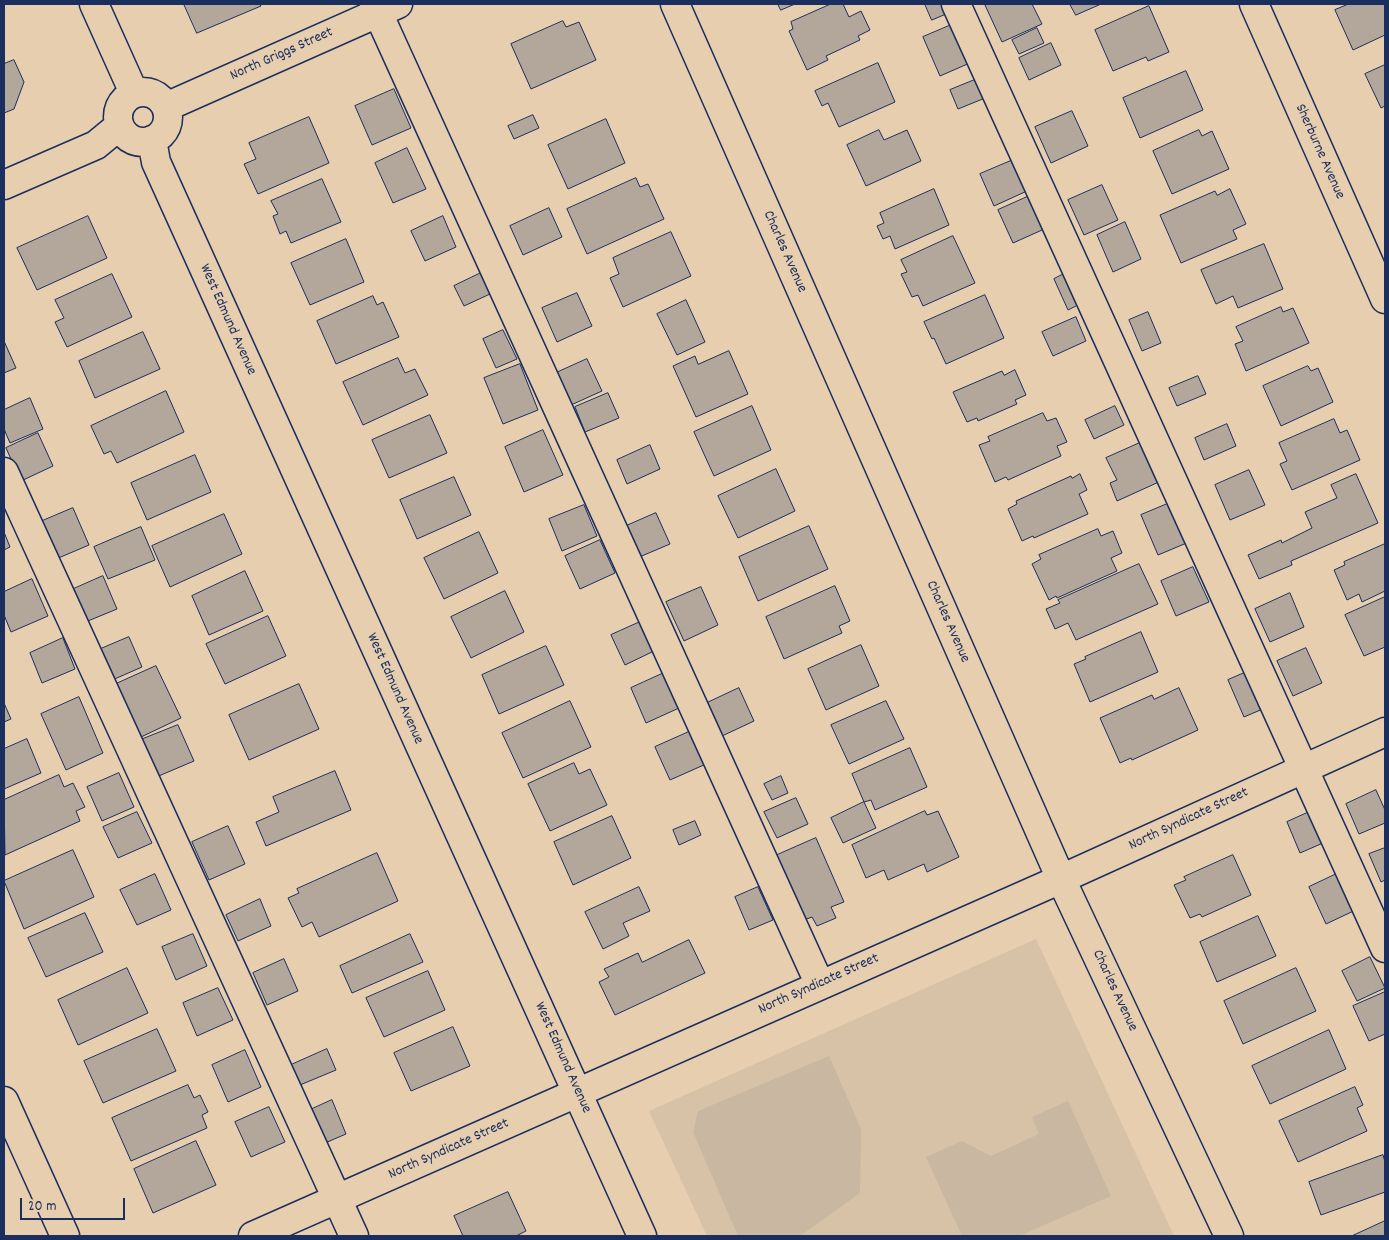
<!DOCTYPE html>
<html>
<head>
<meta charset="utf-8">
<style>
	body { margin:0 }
	#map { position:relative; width:1389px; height:1240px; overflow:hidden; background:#e6ceae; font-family:Dekko,sans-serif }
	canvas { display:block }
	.frame { position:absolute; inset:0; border:5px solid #1b2f5e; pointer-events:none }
	.scale { position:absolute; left:20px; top:1198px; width:105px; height:22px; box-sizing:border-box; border:2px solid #1b2f5e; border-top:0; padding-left:6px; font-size:15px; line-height:18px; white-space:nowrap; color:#1b2f5e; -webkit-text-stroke:4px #e6ceae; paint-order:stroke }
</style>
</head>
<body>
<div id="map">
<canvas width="1389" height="1240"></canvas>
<div class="frame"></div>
<div class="scale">20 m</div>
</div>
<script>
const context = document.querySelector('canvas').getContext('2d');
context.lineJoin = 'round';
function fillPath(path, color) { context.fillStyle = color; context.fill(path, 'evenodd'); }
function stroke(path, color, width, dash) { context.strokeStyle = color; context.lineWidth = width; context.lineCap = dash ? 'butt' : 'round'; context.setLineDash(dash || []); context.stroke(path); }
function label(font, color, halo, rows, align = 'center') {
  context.font = font + ' Dekko,sans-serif'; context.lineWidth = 4.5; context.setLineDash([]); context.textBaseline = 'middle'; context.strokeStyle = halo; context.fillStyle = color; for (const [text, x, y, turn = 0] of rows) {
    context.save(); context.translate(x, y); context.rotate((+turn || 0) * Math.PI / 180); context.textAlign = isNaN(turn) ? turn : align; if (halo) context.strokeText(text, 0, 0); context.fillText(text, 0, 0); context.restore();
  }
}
const built = new Path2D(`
	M1036,939L1174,1236H707L649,1111Z`);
const green = new Path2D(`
	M829,1056L861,1129L860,1193L800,1236H738L693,1132L698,1111Z
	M1068,1101L1111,1196L1019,1236H962L926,1157L962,1141L991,1156L1039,1134L1032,1117Z`);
const building = new Path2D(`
	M184,4H260L261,6L197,33Z
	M778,4H795L781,10Z
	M831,4H843L849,17L861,11L870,30L858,36L860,40L826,56L828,60L807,70L789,31L793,29L791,22Z
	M925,4H950L953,11L932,20Z
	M989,4H1032L1042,24L1002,42L985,5Z
	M1070,4H1101L1076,15Z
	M1349,4H1385V35L1353,50L1335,10Z
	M1149,6L1169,52L1148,61L1146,57L1113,71L1095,30Z
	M563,21L566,27L579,22L596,60L531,89L511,44Z
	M956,23L972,62L940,76L923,37Z
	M1037,28L1044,43L1019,54L1012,40Z
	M1051,43L1061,65L1029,80L1019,58Z
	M14,60L24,82L14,109L4,113V64Z
	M878,63L895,102L839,127L828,103L822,106L815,91Z
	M1385,65V106L1381,108L1365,74Z
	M1186,71L1203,110L1140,138L1123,98Z
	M982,77L990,96L958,109L950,90Z
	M394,89L411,128L372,145L355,106Z
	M1072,111L1088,146L1051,163L1035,127Z
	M533,115L539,128L514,139L508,126Z
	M309,117L329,163L258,194L244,164L256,159L249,143Z
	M606,119L625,163L568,189L548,145Z
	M879,130L884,140L907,130L921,161L866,186L847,145Z
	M1199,130L1202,136L1212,131L1229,169L1172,194L1153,151Z
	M407,148L426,189L393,203L375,163Z
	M1013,160L1027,191L994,206L980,174Z
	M636,178L640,187L648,184L664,219L587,254L567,209Z
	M322,179L341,222L291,243L286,231L280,234L273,216L278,214L271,201Z
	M1102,185L1118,220L1084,235L1068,200Z
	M934,189L949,225L895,249L890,236L883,239L877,226L884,223L880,213Z
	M1230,189L1246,224L1233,230L1237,239L1181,263L1160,215L1215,191L1217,195Z
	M1036,193L1051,226L1013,243L998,210Z
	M549,208L562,237L523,255L510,226Z
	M88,216L107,258L37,290L17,248Z
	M443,216L456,247L425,261L411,231Z
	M1125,222L1141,259L1113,272L1097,235Z
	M671,232L691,276L623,307L610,278L619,274L613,258Z
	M953,236L975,283L923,306L918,295L912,297L901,274L907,272L901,260Z
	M346,239L364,282L310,305L291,263Z
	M1264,244L1283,289L1238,308L1233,296L1216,304L1201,270Z
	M1072,270L1086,301L1068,310L1054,279Z
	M481,273L490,294L464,306L454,286Z
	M112,274L132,317L67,347L55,322L64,318L55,300Z
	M577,293L592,326L557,342L542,308Z
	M985,295L1004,338L946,364L934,338L932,339L924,322Z
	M373,296L377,305L383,302L399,337L336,364L317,321Z
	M686,300L705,342L677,355L657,314Z
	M1281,307L1283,312L1293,308L1309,343L1246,371L1235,344L1243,341L1236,327Z
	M1148,312L1161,343L1142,351L1129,320Z
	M1076,317L1086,341L1053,356L1042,332Z
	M503,330L517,359L496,368L483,339Z
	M143,332L160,369L95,398L79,361Z
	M4,341L16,368L4,373Z
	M729,351L748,394L696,417L673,366L695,356L698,364Z
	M398,358L405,373L415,369L428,395L363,425L343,382Z
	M587,359L602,391L571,405L556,373Z
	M520,364L538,410L503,424L484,378Z
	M1308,366L1311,371L1318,368L1333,402L1281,426L1263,386Z
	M1015,370L1026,395L1015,400L1017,404L978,421L977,418L967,422L953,392L1002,371L1004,375Z
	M1198,376L1206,394L1177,406L1169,388Z
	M166,391L184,432L117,463L111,451L104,454L91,426Z
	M608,393L619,418L585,432L575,407Z
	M30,398L43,429L10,443L4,429V410Z
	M752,406L771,450L714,476L694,432Z
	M1115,406L1124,425L1094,439L1085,420Z
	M1043,413L1047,421L1056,418L1067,442L1057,446L1061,456L1008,480L1006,477L995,482L979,445L990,441L988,437Z
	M430,415L447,453L389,478L372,440Z
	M1334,419L1340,433L1347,430L1360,460L1292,490L1280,464L1287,461L1279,443Z
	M1227,424L1236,446L1204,460L1195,438Z
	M543,430L563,475L524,492L505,447Z
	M38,433L53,466L21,481L6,448Z
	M1142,442L1161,481L1117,501L1110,483L1117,480L1106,458Z
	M650,445L660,469L627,484L617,460Z
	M195,455L211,492L147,520L131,483Z
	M776,469L795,511L738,538L718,496Z
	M1249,470L1265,505L1230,520L1215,485Z
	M1080,474L1087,490L1079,494L1088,514L1034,538L1033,536L1022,541L1008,509L1017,504L1016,501L1071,476L1072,478Z
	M1356,474L1378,523L1291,561L1292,565L1259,579L1248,555L1281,540L1282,543L1312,528L1305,512L1337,498L1331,485Z
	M454,477L471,515L417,539L400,500Z
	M1172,502L1189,542L1158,555L1141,515Z
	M584,505L597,536L562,551L549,519Z
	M73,508L89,545L56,559L40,522Z
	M656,513L670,544L637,558L624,527Z
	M224,514L242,554L170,587L152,546Z
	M809,526L828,569L758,601L739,557Z
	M141,527L155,560L108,579L94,547Z
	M1098,529L1101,536L1113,531L1122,553L1111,558L1117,571L1057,598L1056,596L1049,600L1032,564L1041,559L1039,555Z
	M4,532L10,547L4,550Z
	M479,532L498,573L444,599L424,558Z
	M600,540L615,573L580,589L565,556Z
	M1385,544V591L1362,602L1359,594L1347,600L1334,570L1345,565L1344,562Z
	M1139,564L1158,604L1076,640L1068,623L1055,629L1046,609L1060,603L1058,600Z
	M1193,567L1209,602L1176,616L1161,581Z
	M245,571L263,611L209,635L192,596Z
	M103,576L117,609L83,623L69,591Z
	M32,579L48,616L11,632L4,615V592Z
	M835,586L850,621L839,626L842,633L784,659L766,617Z
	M701,587L718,625L684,641L666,602Z
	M505,591L524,632L471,658L451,617Z
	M1290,593L1304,627L1270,642L1255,609Z
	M1385,597V647L1364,656L1345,615Z
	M268,616L286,656L225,684L206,644Z
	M640,622L654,651L625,665L611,635Z
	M1141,632L1158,672L1090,702L1074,664L1086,659L1085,657Z
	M129,637L142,667L110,681L96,651Z
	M63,638L75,669L42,683L30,653Z
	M861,645L879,686L826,710L808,669Z
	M546,646L564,685L499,714L482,675Z
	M1306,648L1322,683L1293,696L1277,661Z
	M156,666L181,718L141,737L116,684Z
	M1256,668L1272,705L1244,717L1228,680Z
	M664,673L679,708L646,723L631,688Z
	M299,684L319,729L249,760L229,715Z
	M739,688L754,721L722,736L707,703Z
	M1179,688L1198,730L1132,760L1131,758L1120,763L1100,718L1152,695L1154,699Z
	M79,697L103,753L66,770L41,714Z
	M570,701L591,747L523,778L502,733Z
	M886,701L904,739L849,764L831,725Z
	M4,703L11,719L4,722Z
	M178,725L194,761L154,778L138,741Z
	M691,731L706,764L670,780L655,747Z
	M27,739L41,773L4,789V749Z
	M910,748L927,787L875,810L871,800L864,802L852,774Z
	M574,763L579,774L590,769L607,805L550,831L528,784Z
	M335,771L351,810L266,846L256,822L279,812L273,797Z
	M119,773L134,807L102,821L87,787Z
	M59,775L64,787L73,783L85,807L76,811L80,821L5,855L4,800Z
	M781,776L788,793L772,800L764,784Z
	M1376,790L1385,810V823L1359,834L1346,804Z
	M796,798L808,824L777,838L764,812Z
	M864,802L876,828L843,843L831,818Z
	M1316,809L1330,840L1300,853L1287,822Z
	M925,811L927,815L938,811L959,857L927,872L924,864L888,880L884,870L866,878L852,845Z
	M137,812L152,843L118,858L103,827Z
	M612,816L631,858L573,885L554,842Z
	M695,821L701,835L679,845L673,830Z
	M228,826L245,864L209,880L192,842Z
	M816,838L844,902L831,907L836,918L817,926L812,917L804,920L775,856Z
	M1385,848V880L1381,882L1369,854Z
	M73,850L94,897L24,929L4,881Z
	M377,853L398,901L319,937L312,922L302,927L288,898L299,893L297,889Z
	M1233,855L1251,895L1202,917L1200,914L1190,918L1174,885L1186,880L1184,877Z
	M1345,870L1362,907L1326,924L1309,887Z
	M155,874L171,910L137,925L120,890Z
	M639,887L650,911L623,923L629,936L603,949L585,912Z
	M758,887L773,920L749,930L735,897Z
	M260,899L271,926L238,941L226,915Z
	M85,913L103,952L46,977L28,938Z
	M1258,916L1276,956L1217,982L1200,942Z
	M193,934L207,966L176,980L162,947Z
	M410,934L423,962L352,993L340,966Z
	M689,940L705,973L615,1015L599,982L609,977L604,969L638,953L642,962Z
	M1370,957L1385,988L1357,1001L1342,971Z
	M284,959L298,991L267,1005L253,973Z
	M127,968L148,1013L78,1045L58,1000Z
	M1296,968L1316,1011L1243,1044L1224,1001Z
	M428,971L445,1010L384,1037L366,998Z
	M218,988L233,1020L197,1036L183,1003Z
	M1385,992V1034L1369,1041L1353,1006Z
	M453,1027L470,1066L411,1091L394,1053Z
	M157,1029L176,1071L103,1103L84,1061Z
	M1329,1030L1346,1069L1270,1104L1252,1066Z
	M327,1049L336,1070L300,1085L291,1065Z
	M245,1050L261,1087L228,1102L212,1065Z
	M188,1085L194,1098L200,1095L208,1112L202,1115L207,1128L131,1161L112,1118Z
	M1355,1087L1363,1105L1357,1108L1367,1131L1298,1162L1279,1121Z
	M332,1100L346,1134L325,1143L310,1110Z
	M269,1107L285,1142L251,1157L235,1122Z
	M196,1141L216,1185L153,1213L134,1169Z
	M1383,1155L1385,1162V1192L1321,1215L1309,1182Z
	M508,1192L526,1231L516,1236H463L454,1216Z
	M1385,1221V1236H1352Z`);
const minor = new Path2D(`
	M94,4L134,93
	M374,4L820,985
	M675,4L1061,879L1229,1236
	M956,4L1385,948
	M1254,4L1385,299
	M118 117a25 25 0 1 1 50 0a25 25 0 1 1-50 0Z
	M166,107L398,4
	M152,140L156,162L642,1236
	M4,185L96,145L119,126
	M4,472L354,1236
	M4,1101L65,1236
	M253,1236L1061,879L1385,732`);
const streetNames = [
	["North Griggs Street",282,55,-24],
	["Sherburne Avenue",1319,152,66],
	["Charles Avenue",784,252,66],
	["West Edmund Avenue",227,320,66],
	["Charles Avenue",947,622,66],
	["West Edmund Avenue",394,689,66],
	["North Syndicate Street",1189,820,-25],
	["North Syndicate Street",819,985,-24],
	["Charles Avenue",1114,991,65],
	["West Edmund Avenue",562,1058,66],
	["North Syndicate Street",449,1150,-24]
];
fillPath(built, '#d7c2a8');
fillPath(green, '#c9b7a2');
fillPath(building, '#b3a69a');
stroke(building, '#1b2f5e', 1);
stroke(minor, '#1b2f5e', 31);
stroke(minor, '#e6ceae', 28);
label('15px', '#1b2f5e', '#e6ceae', streetNames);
</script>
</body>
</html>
